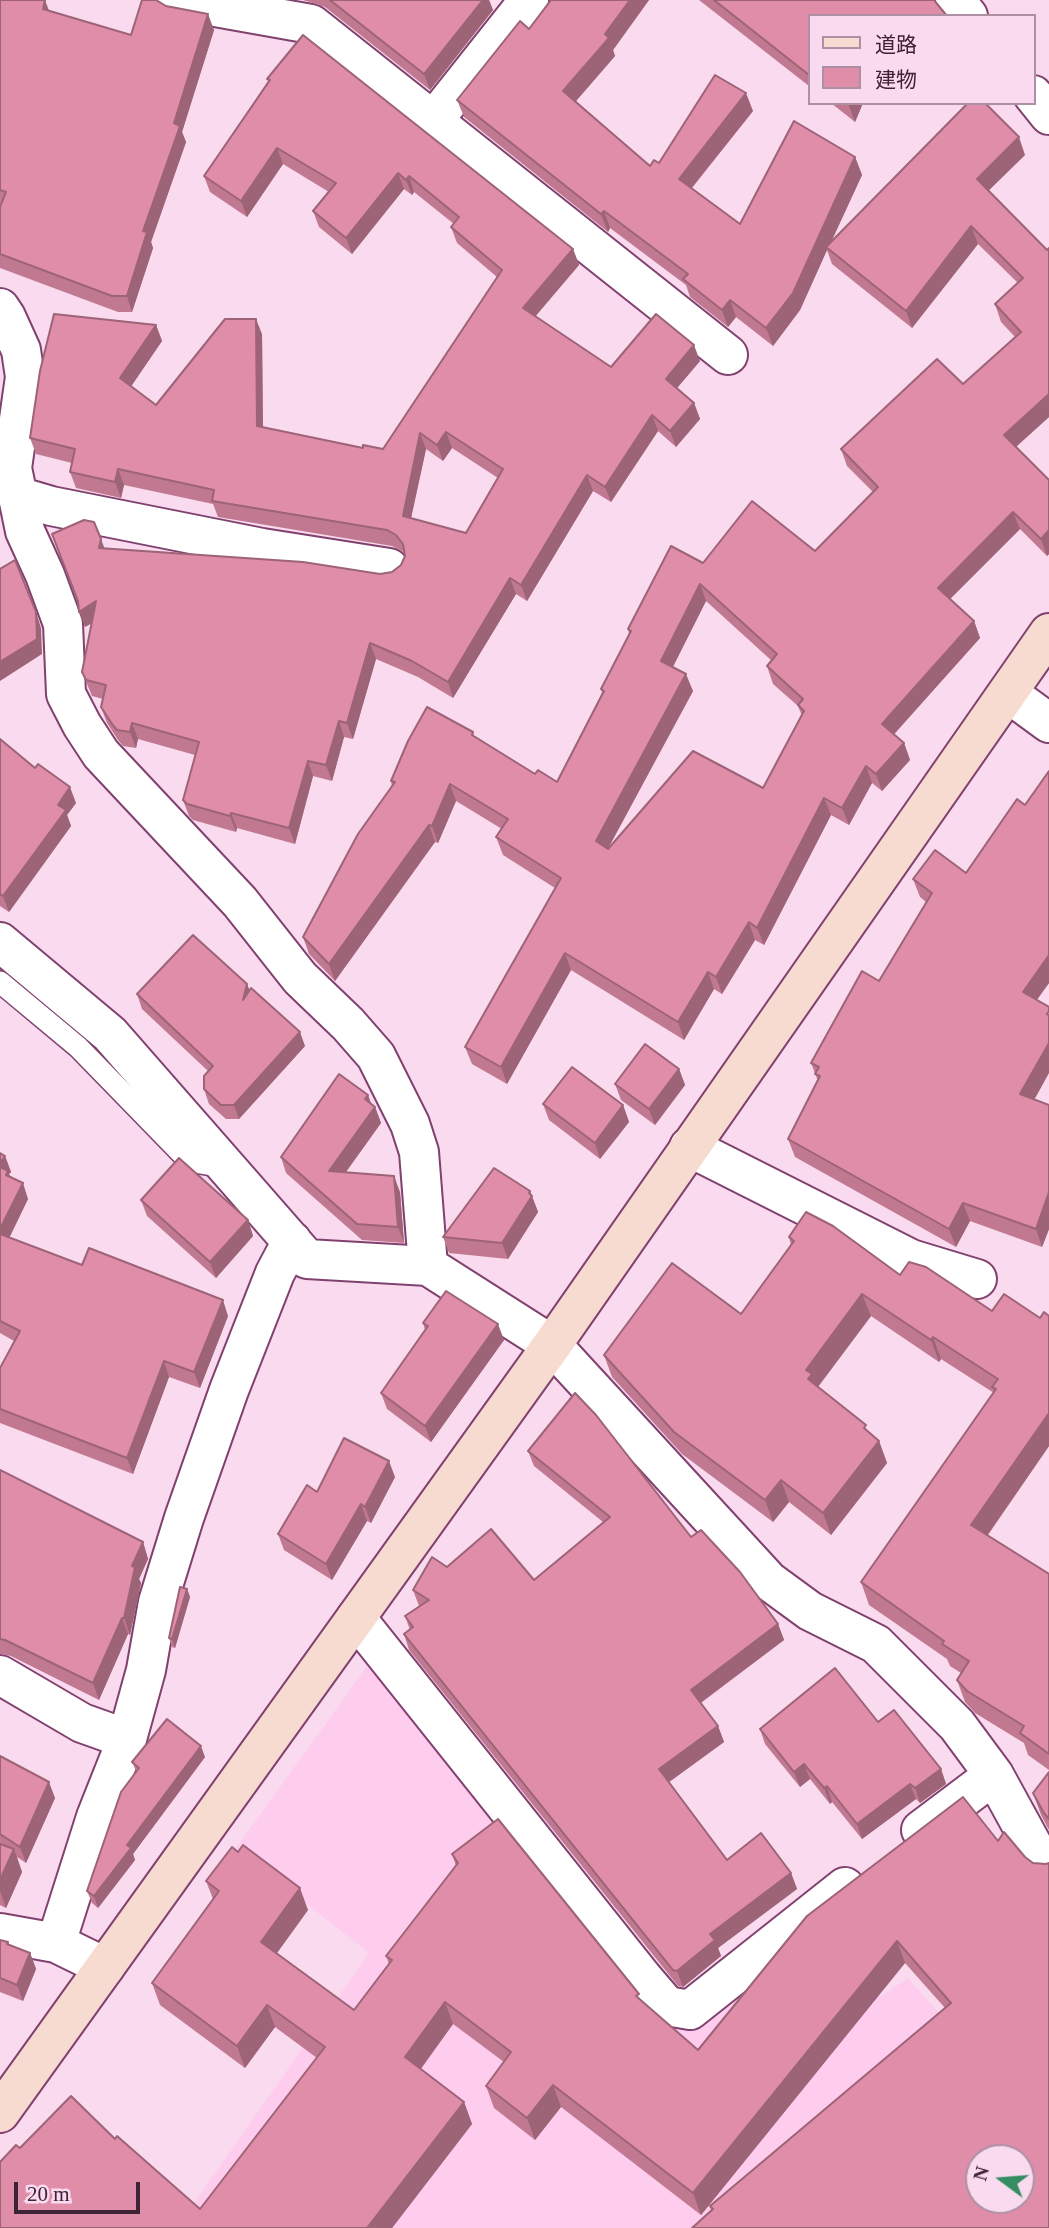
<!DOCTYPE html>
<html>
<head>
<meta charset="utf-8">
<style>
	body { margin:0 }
	#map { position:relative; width:1049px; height:2228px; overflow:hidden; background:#f9daee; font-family:"Times New Roman","Noto Sans JP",serif }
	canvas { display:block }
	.legend { position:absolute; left:808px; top:14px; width:228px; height:91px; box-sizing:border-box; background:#f9daee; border:2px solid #ae90a4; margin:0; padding:9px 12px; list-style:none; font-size:21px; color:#3e2236 }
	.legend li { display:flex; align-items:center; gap:14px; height:35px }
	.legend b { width:35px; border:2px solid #ae90a4 }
	.north { position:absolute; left:965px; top:2144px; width:70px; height:70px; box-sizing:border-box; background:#f9daee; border:2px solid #ae90a4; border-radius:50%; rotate:286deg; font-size:19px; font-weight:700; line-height:28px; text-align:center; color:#3e2236 }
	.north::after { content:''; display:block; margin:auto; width:24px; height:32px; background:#368d62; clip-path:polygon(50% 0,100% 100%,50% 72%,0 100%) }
	.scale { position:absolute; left:14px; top:2182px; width:126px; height:32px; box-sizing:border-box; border:4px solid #3e2236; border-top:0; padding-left:9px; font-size:21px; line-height:24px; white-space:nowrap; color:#3e2236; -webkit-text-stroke:5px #f9daee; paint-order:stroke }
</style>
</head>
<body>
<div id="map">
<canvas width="1049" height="2228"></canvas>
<ul class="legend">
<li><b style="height:9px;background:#f7dad0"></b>道路</li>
<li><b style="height:19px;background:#e08da9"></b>建物</li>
</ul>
<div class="north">N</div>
<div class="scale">20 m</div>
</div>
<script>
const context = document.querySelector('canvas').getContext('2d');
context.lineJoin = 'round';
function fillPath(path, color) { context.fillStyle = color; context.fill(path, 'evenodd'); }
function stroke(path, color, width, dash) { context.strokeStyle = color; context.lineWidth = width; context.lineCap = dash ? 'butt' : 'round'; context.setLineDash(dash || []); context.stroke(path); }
const built = new Path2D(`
	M368,1665L635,1985L658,2009L824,1921L880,1997L908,1978L1049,2136V2178L991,2228H204L192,2206L369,1953L236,1848ZM979,2158H1021V2200H979Z`);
const lane = new Path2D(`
	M0,982L78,1047L189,1161L223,1167`);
const street = new Path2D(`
	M176,0L311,24L728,355
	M955,0L968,16
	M1033,95L1049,115
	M433,121L529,0
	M0,308L6,317L21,350L25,377L12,468L25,531L45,575L63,624L66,694L82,725L101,754L240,902L300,978L348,1024L376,1056L410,1124L419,1152L428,1266
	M17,496L51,506L262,548L389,568
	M1008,693L1049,723
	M0,942L110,1034L307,1259L428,1266L552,1345L769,1581L810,1611L876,1644L957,1725L994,1775L1034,1848L1049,1865
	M689,1147L911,1259L977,1279
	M356,1618L643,1978L667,2006L690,2010L845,1887
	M0,1675L82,1723L127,1739
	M921,1830L994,1775
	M0,1933L56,1943L105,1967
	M56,1943L96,1817L127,1739L146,1670L158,1602L184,1518L229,1390L275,1273L292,1241`);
const secondary = new Path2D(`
	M0,2113L552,1345L1049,633`);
const wall = new Path2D(`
	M0,0L49,11L131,35L157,1L214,30L182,132L186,142L151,242L153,248L132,312H118L0,268V207L1,204L0,203Z
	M303,0H489L493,10L430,90L325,7Z
	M551,0H649L613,50L615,56L576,101L650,166L659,163L753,111L692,188L740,224L855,157L862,175L831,241L1025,155L988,191L1047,250L1049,417L1016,447L1049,480V554L1047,556L1020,529L950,599L974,621L980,638L894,734L904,743L910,760L882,791L872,783L849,825L831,815L764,945L755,940L722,994L714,989L684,1040L571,970L507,1084L472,1064L465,1047L555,888L503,855L496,837L502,829L456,801L438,843L435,842L335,981L309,954L303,937L392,786L391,781L473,732L474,736L535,774L557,782L602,693L601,689L629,634L628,629L703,563L815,551L873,492L847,466L841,449L963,384L1015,337L1001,322L995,304L1018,283L978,244L912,328L832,264L827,250L800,310L773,346L736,317L728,327L690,297L686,285L610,228L608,232L464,117L457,100L529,29ZM706,601L772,661L767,666L773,684L798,706L802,716L763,788L608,848L693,691L673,667Z
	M699,0H934L809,16V86Z
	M267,79L573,249L579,265L535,316L611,367L700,361L677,388L694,403L700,419L676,447L658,431L611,502L593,491L527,601L516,594L453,698L418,677L376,659L353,739L344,737L332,781L313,776L295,844L237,828L236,832L193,820L189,816L183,800L195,755L138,739L136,748L123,746L118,740L107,723L101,707L103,699L92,696L82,672L92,623L85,627L105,549L380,574L392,572L401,565L405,556L404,553L402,551L392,546L218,517L213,504L124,485L121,498L76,488L70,472L72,463L36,454L30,438L156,325L162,341L131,386L156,405L262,334L263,427L363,448L383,449L497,277L457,243L451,227L454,224L414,192L412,195L404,189L352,254L319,227L313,211L329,192L283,164L247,217L210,192L204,176L268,81ZM452,448L498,478L466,533L411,518L426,449L443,461Z
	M831,103H863L855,122Z
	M0,739L76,803L67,815L71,826L9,912L0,906Z
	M1049,771V983L1037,1000L1034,1100L1049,1105V1229L1042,1247L970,1221L956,1247L795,1157L788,1139L818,1081L811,1063L879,981L926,902L920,897L913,879L966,873L1025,805Z
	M247,984L250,991L305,1046L239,1119H226L209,1104L204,1089L208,1071L142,1009L137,994Z
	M679,1069L685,1085L655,1125L621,1100L615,1084Z
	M368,1095L371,1104L375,1107L381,1123L346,1172L400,1192L404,1243L362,1240L286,1173L281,1157Z
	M543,1104L623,1105L629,1122L600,1159L549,1120Z
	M0,1153L5,1156L11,1172L9,1174L10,1177L28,1199L9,1237L82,1265L228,1316L200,1388L169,1377L133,1474L0,1423V1368L14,1341L0,1333Z
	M530,1191L538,1212L508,1259L449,1253L443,1237Z
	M141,1200L248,1220L253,1236L216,1278L147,1216Z
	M789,1237L900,1275L992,1311L1040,1318L1049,1316V1446L988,1535L1049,1574V1770L1028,1755L1024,1743L975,1713L965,1702L957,1680L961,1673L950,1666L947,1659L869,1605L861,1582L994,1393L941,1359L939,1362L871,1316L818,1387L879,1441L887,1463L831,1535L789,1502L773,1522L682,1454L612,1377L604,1355L741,1314L791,1245Z
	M423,1323L504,1340L431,1442L387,1409L381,1393L425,1330Z
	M528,1451L691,1537L778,1624L784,1640L701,1703L718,1726L724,1742L669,1782L727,1860L791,1873L797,1889L718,1948L721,1956L683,1987L678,1986L409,1650L404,1634L410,1630L405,1616L419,1606L413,1590L447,1567L534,1580L603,1522L534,1466Z
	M0,1470L143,1542L148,1559L139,1579L141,1583L130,1635L128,1634L99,1700L11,1656L0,1654Z
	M395,1477L371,1523L367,1521L332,1580L284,1550L278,1534L317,1492Z
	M187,1589L190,1597L175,1648L172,1647L169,1638Z
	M878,1722L941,1769L946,1784L920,1803L916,1799L862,1839L832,1802L830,1804L810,1779L800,1787L765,1744L760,1729Z
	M0,1756L55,1798L26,1863L17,1857L22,1872L6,1908L0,1905Z
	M205,1757L133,1854L135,1860L98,1908L92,1903L87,1891L136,1771L132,1762Z
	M1049,1772V1830L1041,1815L1033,1793Z
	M998,1841L1033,1863L1046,1864L1049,2228L711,2210L710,2206L945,2008L905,1963L701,2215L561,2107L535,2140L494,2108L486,2086L504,2062L453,2024L421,2069L464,2102L472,2124L392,2228H0L20,2148L115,2139L200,2209L317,2058L275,2027L245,2068L160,2005L152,1983L213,1899L206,1881L308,1910L277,1953L354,2010L389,1964L386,1956L456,1866L452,1854L641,2000L698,2050Z
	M0,1940L8,1942L9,1945L30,1953L36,1969L23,2001L0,1992Z`);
const shadedWall = new Path2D(`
	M45,0L51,16L43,9Z
	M483,0H489L493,10L430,90L424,74Z
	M630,0H649L613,50L615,56L570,108L563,91Z
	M208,14L214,30L182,132L186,142L151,242L153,248L132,312L127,296L143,231L174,123Z
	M746,93L753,111L685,196L679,179Z
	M850,103H863L855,122L849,106Z
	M1019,137L1025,155L983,196L977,179Z
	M277,148L283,164L247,217L241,201Z
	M855,157L862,175L828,249L826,247L827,250L800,310L773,346L766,328Z
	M398,173L404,189L352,254L346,238Z
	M409,176L414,192L412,195L406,180Z
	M604,211L610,228L608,232L601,214Z
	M971,226L978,244L912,328L906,311Z
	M573,249L579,265L529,324L523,308Z
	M730,300L736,317L728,327L722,310Z
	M256,319L262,334L263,442L257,426Z
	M156,325L162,341L126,394L120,378Z
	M694,345L700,361L672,394L666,379Z
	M1049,394V417L1010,452L1004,435Z
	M694,403L700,419L676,447L670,431Z
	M652,415L658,431L611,502L605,487Z
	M446,432L452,448L443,461L437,445Z
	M420,433L426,449L408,532L403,516Z
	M118,469L124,485L121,498L115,482Z
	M587,475L593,491L527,601L521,585Z
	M1013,512L1020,529L944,605L938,588Z
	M1049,530V554L1047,556L1041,539Z
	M101,539L107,555L99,548Z
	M510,578L516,594L453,698L448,682Z
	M700,584L706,601L667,678L661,661Z
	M96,601L102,617L85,627L79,612Z
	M36,612L41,628L42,654L0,681V662Z
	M974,621L980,638L888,741L882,724Z
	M370,643L376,659L353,739L347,723Z
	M686,674L693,691L603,858L596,841Z
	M339,721L344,737L332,781L326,765Z
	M132,723L138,739L136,748L130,732Z
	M904,743L910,760L882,791L876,774Z
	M308,761L313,776L295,844L289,828Z
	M866,766L872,783L849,825L842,808Z
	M450,784L456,801L438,843L432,826Z
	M70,787L76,803L67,815L71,826L9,912L3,896L58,805Z
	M824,798L831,815L764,945L757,928Z
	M231,813L237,828L236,832L230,816Z
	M429,825L435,842L335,981L329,964Z
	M749,922L755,940L722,994L716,977Z
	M565,953L571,970L507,1084L501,1067Z
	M1049,955V983L1029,1010L1023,992Z
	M708,972L714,989L684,1040L678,1022Z
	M247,984L252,998L243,1000Z
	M300,1032L305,1046L239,1119L234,1105Z
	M1049,1043V1073L1027,1113L1020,1094Z
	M679,1069L685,1085L655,1125L649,1109Z
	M368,1095L373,1109L375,1107L381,1123L335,1187L329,1171L365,1099Z
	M623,1105L629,1122L600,1159L595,1143Z
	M5,1156L11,1172L9,1174L14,1187L0,1172V1163Z
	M394,1176L400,1192L404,1243L398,1227Z
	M23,1183L28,1199L4,1249L0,1239V1229Z
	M530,1191L538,1212L508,1259L502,1243Z
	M1049,1192V1229L1042,1247L1036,1229Z
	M963,1203L970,1221L956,1247L949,1229Z
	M248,1220L253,1236L216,1278L210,1262Z
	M862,1294L871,1316L817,1388L808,1379L806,1370Z
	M223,1300L228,1316L200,1388L194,1372Z
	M498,1324L504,1340L431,1442L425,1426Z
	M933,1337L941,1359L939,1362L931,1340Z
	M164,1361L169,1377L133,1474L127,1458Z
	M1049,1413V1446L979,1547L971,1525Z
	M879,1441L887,1463L831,1535L823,1513Z
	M389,1461L395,1477L371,1523L365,1507Z
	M781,1480L789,1502L773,1522L765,1500Z
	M361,1504L367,1521L332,1580L326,1564Z
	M143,1542L148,1559L139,1579L141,1583L130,1635L124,1618L132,1566Z
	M187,1589L190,1597L175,1648L172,1639Z
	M122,1618L128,1634L99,1700L93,1683Z
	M778,1624L784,1640L697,1705L691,1690Z
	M718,1726L724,1742L665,1785L659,1769Z
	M201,1746L205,1757L133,1854L135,1860L98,1908L94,1896L127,1845Z
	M804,1764L810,1779L800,1787L794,1772Z
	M941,1769L946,1784L920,1803L915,1788Z
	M49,1782L55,1798L26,1863L20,1847Z
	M910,1784L916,1799L862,1839L857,1824Z
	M827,1786L832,1802L830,1804L824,1788Z
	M14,1849L22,1872L6,1908L0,1891V1880Z
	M791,1873L797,1889L718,1948L721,1956L683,1987L677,1971L710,1934Z
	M300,1888L308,1910L269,1964L261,1942Z
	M897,1941L905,1963L701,2215L693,2193Z
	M30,1953L36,1969L23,2001L17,1985Z
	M445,2002L453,2024L413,2079L405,2057Z
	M267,2005L275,2027L245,2068L237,2046Z
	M553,2085L561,2107L535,2140L527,2118Z
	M464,2102L472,2124L392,2228H367Z`);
const building = new Path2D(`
	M0,0H45L43,9L131,35L142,0H156L166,6L208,14L174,123L180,126L143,231L147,232L127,296H112L0,254V207L6,192L0,190Z
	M330,0H483L424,74Z
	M551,0H630L605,34L609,38L563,91L650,166L654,160L659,163L715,75L746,93L679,179L740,224L794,121L855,157L793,293L766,328L730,300L722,310L683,279L688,274L604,211L601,214L457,100L520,21L529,29Z
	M714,0H934L947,16H809V75Z
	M303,35L573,249L523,308L611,367L656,314L694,345L666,379L694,403L670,431L652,415L605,487L587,475L521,585L510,578L448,682L412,661L370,643L347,723L339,721L326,765L308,761L289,828L231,813L230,816L187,804L183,800L199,742L132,723L130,732L117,730L112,724L101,707L106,685L86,680L82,672L96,601L79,612L78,601L52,534L84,520L94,522L101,539L99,548L303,562L380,574L392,572L401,565L405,556L403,544L396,535L387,530L212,501L214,490L118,469L115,482L70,472L75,449L30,438L40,371L54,314L156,325L120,378L156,405L225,319H256L257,426L363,448V445L383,449L502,270L451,227L459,217L409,176L406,180L398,173L346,238L313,211L336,183L277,148L241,201L204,176L270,80L267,79ZM446,432L503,469L466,533L403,516L420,433L437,445Z
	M968,103H985L1019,137L977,179L1047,250L1049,248V394L1004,435L1049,480V530L1041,539L1013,512L938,588L974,621L882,724L904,743L876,774L866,766L842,808L824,798L757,928L749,922L716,977L708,972L678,1022L565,953L501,1067L465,1047L561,878L496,837L508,819L450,784L432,826L429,825L329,964L303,937L358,834L395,782L391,781L408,741L427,707L473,732L472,735L535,774L538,770L557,782L604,691L601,689L631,631L628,629L671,546L703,563L752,501L815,551L878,487L841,449L937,359L963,384L1021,332L995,304L1023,278L971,226L906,311L826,247ZM700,584L777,654L767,666L803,699L798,705L804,711L763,788L693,751L608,849L596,841L686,674L661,661Z
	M15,560L36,612L37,639L0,662V569Z
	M0,739L35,768L38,764L70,787L58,805L66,810L3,896L0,894Z
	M1049,771V955L1023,992L1049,1007V1011L1047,1014L1049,1015V1043L1020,1094L1049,1105V1192L1036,1229L963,1203L949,1229L788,1139L820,1076L815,1074L819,1067L811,1063L862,971L879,981L932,893L913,879L935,850L966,873L1017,799L1025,805Z
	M193,935L247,984L243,1000L251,988L300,1032L234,1105H221L204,1089V1076L213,1066L137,994Z
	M645,1044L679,1069L649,1109L615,1084Z
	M572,1067L623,1105L595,1143L543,1104Z
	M339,1074L368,1095L365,1099L375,1107L329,1171L394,1176L398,1227L357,1224L281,1157Z
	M0,1153L5,1156L0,1163Z
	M179,1158L248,1220L210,1262L141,1200Z
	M0,1167L8,1171L6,1175L23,1183L0,1229Z
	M494,1168L530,1191L529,1193L532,1196L502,1243L443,1237Z
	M806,1212L833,1226L900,1275L909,1262L926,1267L992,1311L1004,1294L1040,1318L1044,1312L1049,1316V1413L971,1525L1049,1574V1754L1020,1733L1024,1726L967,1691L957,1680L969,1661L942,1644L944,1641L861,1582L996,1389L992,1387L998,1379L933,1337L931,1340L862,1294L806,1370L812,1374L808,1379L866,1425L864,1428L879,1441L823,1513L781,1480L765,1500L674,1432L604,1355L672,1263L741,1314L794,1241L789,1237Z
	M0,1234L82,1265L89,1248L223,1300L194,1372L164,1361L127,1458L0,1409V1368L20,1331L0,1321Z
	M446,1291L498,1324L425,1426L381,1393L428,1326L423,1323Z
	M575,1393L596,1415L691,1537L701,1530L740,1572L778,1624L691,1690L718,1726L659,1769L727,1860L761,1833L791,1873L710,1934L715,1940L677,1971L673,1970L404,1634L413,1627L405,1616L429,1600L413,1590L432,1557L447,1567L491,1529L534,1580L610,1517L528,1451Z
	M344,1438L389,1461L365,1507L361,1504L326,1564L278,1534L307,1485L317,1492Z
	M0,1470L143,1542L132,1566L135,1567L124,1618H122L93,1683L5,1640L0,1639Z
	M180,1587L187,1589L172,1639L169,1638Z
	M835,1668L878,1722L894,1710L941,1769L915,1788L910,1784L857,1824L827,1786L824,1788L804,1764L794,1772L760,1729Z
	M167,1719L201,1746L127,1845L131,1848L94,1896L87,1891L121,1792L139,1768L132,1762Z
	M0,1756L49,1782L20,1847L0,1834Z
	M1049,1772V1819L1044,1813L1033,1793Z
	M963,1797L998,1841L1004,1832L1025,1857L1033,1863L1046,1864L1049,1863V2228H692L713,2209L710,2206L951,2003L897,1941L693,2193L553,2085L527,2118L486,2086L511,2052L445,2002L405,2057L464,2102L367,2228H0V2162L16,2145L20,2148L71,2096L115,2139L117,2136L200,2209L325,2047L267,2005L237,2046L152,1983L219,1891L206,1881L232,1847L238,1852L243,1845L300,1888L261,1942L354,2010L392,1960L386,1956L458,1863L452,1854L498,1819L639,1994L636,1996L698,2050L807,1916ZM979,2158H1021V2200H979Z
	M0,1844L14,1849L0,1880Z
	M0,1940L8,1942L7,1944L30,1953L17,1985L0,1978Z`);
fillPath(built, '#fecdee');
stroke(lane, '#80416f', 24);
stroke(street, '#80416f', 42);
stroke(secondary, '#80416f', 42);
stroke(lane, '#fff', 21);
stroke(street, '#fff', 38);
stroke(secondary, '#f7dad0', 38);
fillPath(wall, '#c17991');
fillPath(shadedWall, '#9d6376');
fillPath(building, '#e08da9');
stroke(building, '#9d6376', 2);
</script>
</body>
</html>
